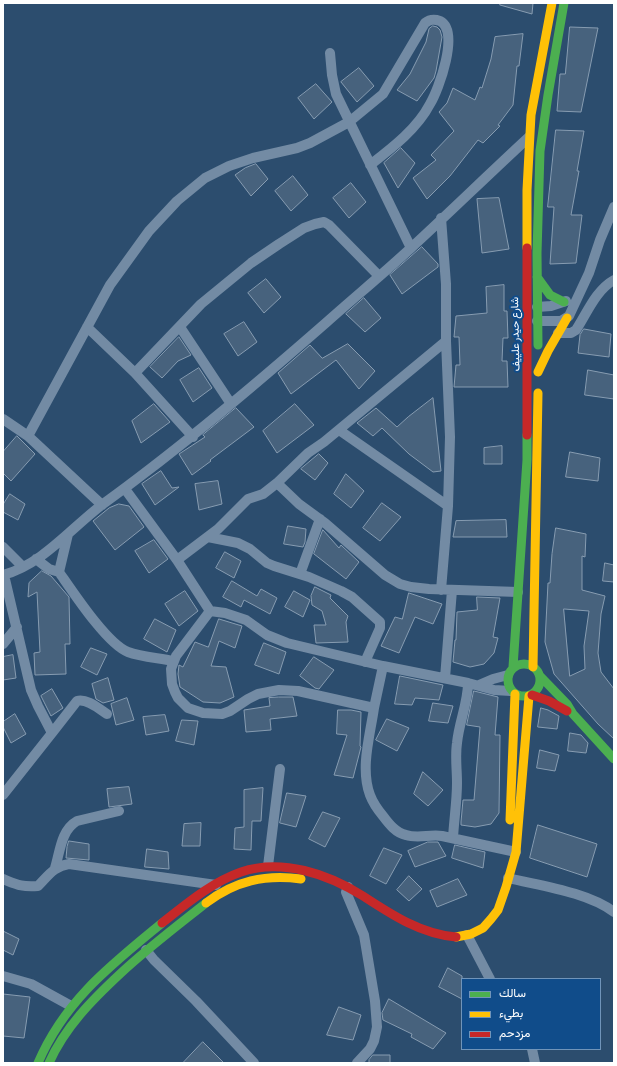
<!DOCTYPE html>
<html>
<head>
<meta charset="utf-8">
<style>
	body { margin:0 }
	#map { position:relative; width:617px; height:1066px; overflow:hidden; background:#2c4d6e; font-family:"Sofia Sans Condensed",Vazirmatn,sans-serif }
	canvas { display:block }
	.frame { position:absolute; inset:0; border:4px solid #fff; pointer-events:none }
	.legend { position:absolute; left:461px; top:978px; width:140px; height:72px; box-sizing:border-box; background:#104c8a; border:1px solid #7094b9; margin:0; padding:5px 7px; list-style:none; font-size:12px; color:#fff }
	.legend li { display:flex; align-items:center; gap:8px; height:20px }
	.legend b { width:20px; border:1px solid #7094b9 }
</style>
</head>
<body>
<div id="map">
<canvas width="617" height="1066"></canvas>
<div class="frame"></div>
<ul class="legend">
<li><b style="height:5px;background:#4caf50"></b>سالك</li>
<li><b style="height:5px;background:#ffc107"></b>بطيء</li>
<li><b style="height:5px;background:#c62828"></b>مزدحم</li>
</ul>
</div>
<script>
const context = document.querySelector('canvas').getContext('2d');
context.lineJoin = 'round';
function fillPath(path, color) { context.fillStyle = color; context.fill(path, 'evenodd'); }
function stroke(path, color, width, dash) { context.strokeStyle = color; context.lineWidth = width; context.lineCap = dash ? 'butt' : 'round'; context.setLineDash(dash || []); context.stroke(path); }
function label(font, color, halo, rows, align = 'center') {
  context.font = font + ' "Sofia Sans Condensed",Vazirmatn,sans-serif'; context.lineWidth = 4; context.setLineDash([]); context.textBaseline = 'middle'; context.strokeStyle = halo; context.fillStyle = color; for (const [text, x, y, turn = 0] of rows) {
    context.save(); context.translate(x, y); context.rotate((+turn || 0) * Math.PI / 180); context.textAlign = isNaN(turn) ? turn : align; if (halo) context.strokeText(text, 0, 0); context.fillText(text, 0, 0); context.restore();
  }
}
const building = new Path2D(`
	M501,3H533L532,14L500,5Z
	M433,26L437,27L440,30L442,37L436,71L434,78L417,101L397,90L410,74L426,42L429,29Z
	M570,27L598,28L581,112L557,111L560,74H565Z
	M523,34L519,66H517L513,105L498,125L500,126L483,143L478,140L450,176L427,199L413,178L436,160L431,155L454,131L439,112L447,103L453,88L475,100L480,87L482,88L491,59L495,37Z
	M359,68L374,86L357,102L341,82Z
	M316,84L332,102L314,119L298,98Z
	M556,130L584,131L577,171H579L571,215H582L576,263L550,264L554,207H548Z
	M401,148L415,163L398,188L384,163Z
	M256,164L268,179L251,196L235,175L245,168Z
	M293,176L308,195L291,211L275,191Z
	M351,183L366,202L349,218L333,198Z
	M499,198L509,249L482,253L477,199Z
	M422,247L438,264V267L402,294L390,275Z
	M266,279L281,297L264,313L248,293Z
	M504,285V311H507L508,338H503L502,361H507L508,387H454L456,365H460L459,337H454L456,316L487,313L486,287Z
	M364,298L381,318L365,332L346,314Z
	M244,322L257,342L238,356L224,334Z
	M584,329L611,334L609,357L578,353L580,335Z
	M179,337L191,355L178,361L162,378L150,367Z
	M348,344L375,371L359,389L336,360L291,394L278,373L310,345L322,358Z
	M199,368L212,388L193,402L180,380Z
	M588,370L614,375V399L585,395Z
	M433,398L441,471L433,472L409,454L382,428L373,436L357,423L376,408L397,427L408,417Z
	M154,404L170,422L141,443L132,421Z
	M295,404L314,425L277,453L263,431Z
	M236,408L254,427L210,460L211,461L192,475L179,454L205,437L203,435Z
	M17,436L35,454L11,481L3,473V452Z
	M502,446V464H484V448Z
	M570,452L600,458L598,481L566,477Z
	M319,454L328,463L315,480L301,469Z
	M161,471L172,488L179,487L155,505L142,484Z
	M346,474L364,491L351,508L334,494Z
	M218,481L222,504L199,510L195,484Z
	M10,494L25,504L18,520L3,512V505Z
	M382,503L401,517L380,541L363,528Z
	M119,504L129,506L144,527L115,550L93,521L109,508Z
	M506,520L507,537H453L456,521Z
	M288,526L306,529L305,542L303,547L284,544Z
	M556,528L586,534L585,557L582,556V590L605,596L601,614L598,653L601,672L614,689V739L598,724L554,674L545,642L548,583H550L552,554ZM564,609L589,611L584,646L585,669L570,676Z
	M323,530L339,548L341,545L359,562L346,579L314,554Z
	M154,540L168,559L149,573L135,551Z
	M225,552L241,561L234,578L216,568Z
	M605,563L614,565V582L603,581Z
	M42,571L51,576L69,597L70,644H65L66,674L35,675L34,653L40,652L37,592L28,597L29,583Z
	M232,581L257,596L261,589L277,598L270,614L244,600L241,607L223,597Z
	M315,587L331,595L330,598L348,616L346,622L348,642L316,643L314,625H326L322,611L312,605L311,596Z
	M185,591L198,611L179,626L165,604Z
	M294,591L310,600L303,617L285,607Z
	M409,593L442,604L433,624L415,617L399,653L381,646L395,617L402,619Z
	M477,597L500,598L493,637L498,638L494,653L484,664L470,667L453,662L455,640H456L457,612L477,610Z
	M155,619L176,630L167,652L144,639Z
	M219,619L242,626L235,648L219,641L211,666L226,667L234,697L220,703L203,702L180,687L178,674L179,665L183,667L195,642L208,647Z
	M264,643L286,652L279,674L255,665Z
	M91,648L107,654L97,675L81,667Z
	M13,655L16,678L3,680V657Z
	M314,657L334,670L319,689L315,688L300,676Z
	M400,676L443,685L439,700L415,698L412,705L395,704Z
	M108,678L114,700L103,703L96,699L92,684Z
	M52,689L63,708L51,716L41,696Z
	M474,691L498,697L495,735H500L499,813L491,824L475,827L461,825V822L463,800H474L480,727L467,725Z
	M279,697H293L297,716L270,719L271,730L246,732L244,710L270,706L269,698Z
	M127,698L134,720L116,725L111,704Z
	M433,703L453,706L448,723L429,721Z
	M541,708L548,710L559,716L557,729L538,727Z
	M338,710H351L361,712L360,746L361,747L353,778L334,775L347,735L337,734Z
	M15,714L26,734L11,743L3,727V722Z
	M165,715L169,731L146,735L143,717Z
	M387,719L409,728L397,751L376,740Z
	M182,720L198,721L194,745L176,741Z
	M570,733L581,735L588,743L586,753L568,751Z
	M540,750L559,755L555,771L537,768Z
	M423,772L443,790L428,806L414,794Z
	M129,787L132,804L109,807L107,789Z
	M263,788L261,821H252L251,850L234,849L235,828L244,827V790Z
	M287,793L306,796L296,827L280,823Z
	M323,812L340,818L325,847L309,839Z
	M201,823L200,846H182L184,824Z
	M538,825L597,844L587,877L530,858Z
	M69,841L89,844V860L66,858L67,847Z
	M428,842H438L446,856L415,867L408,851Z
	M455,845L485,852L483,868L452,858Z
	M384,848L402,855L386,884L370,876Z
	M147,849L168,852L169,869L145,867Z
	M409,876L422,889L409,901L397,890Z
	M458,879L467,895L437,907L430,891Z
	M3,931L19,939L13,955L3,950Z
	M448,968L462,976V999L439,987Z
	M3,994L30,997L24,1038L3,1036Z
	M389,999L446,1033L433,1049L411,1037L412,1034L383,1020L382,1013Z
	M339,1007L361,1015L353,1040L327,1035Z
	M203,1042L224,1063H183Z
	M373,1055H390V1063H369V1060Z`);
const street = new Path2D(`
	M330,53L332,75L336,94L411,248
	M537,307L551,306L566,301
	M537,321H561L569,316L589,273L600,240L614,207
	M87,327L135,373L193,437
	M180,327L231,404
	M558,333H571L576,330C587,313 596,290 614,280
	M135,373L201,304L251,263L279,244L304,228L315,224L324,222L329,225L379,276
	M3,419L28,436L102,505
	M339,430L448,506
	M28,436L110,285L149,231L177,201L205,178L229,166L253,158L297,148L310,143L349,122L383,94L425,23C430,19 434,19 440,21C460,31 439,89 430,104C417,129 392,148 370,165
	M277,483L308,453L324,442L446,341
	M125,489L177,560L210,611
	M208,537L238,543L250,549L267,563L274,566L309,577L341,591L352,597L380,622V628L365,662
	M3,547L23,567
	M36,559L49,569L59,572C73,592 107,644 128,652C141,657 159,658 173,661
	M177,560L218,529L248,499L263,494L277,483L299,504L325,523L385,575L400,584L411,587L429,589L518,592
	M59,572L68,534
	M300,574L320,519
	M3,575C42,565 72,527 103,504C182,447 255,385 328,321C355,297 384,273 411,248C450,212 489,174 529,137
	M441,590L448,506L450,437L446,341V284L441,218
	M210,611L176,656L171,669L172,684L175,692L178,698L188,708L203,713L222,714L230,711L248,699L258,694L279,690L298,691L374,708L383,666
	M210,611L225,613L246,620L267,635L287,643L383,666L468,683L494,690L511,691
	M3,644L17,627
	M445,678L452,590
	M479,685L493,679L508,675
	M374,708C370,736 360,768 370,795C373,803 378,810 383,816C389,824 396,833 406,835C418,839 430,834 442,836L516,852
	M52,733L77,701C87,698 99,709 107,714
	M3,795L52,733L38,706L31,690L4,575
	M453,838C454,820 457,801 457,783C457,769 455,756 457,743C459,722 468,703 468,683
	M268,866L280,769
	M55,868C60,852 61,830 77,821L119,811
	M508,878C541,886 587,892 614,912
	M3,879C18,885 21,887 38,886C48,876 54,866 69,864L216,885
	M348,887L346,892L364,935L375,1001L377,1027L374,1041L370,1049L357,1063
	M467,935L490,979
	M146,950L154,960L196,1001L254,1063
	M3,976L31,984L71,1006
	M532,1049L535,1063`);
const fast = new Path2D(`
	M537,277L550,295L564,302
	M538,345L537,253L540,151L548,95L564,3
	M508 680a16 16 0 1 1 32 0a16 16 0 1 1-32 0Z
	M513,667L527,460V435
	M540,676L567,704L573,714L614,759
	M38,1063C65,1000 111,965 162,923
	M49,1063C65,1027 92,1000 121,973C148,948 177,926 206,903`);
const slow = new Path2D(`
	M527,248V190L531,115L552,3
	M538,372L548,351L567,318
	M533,667L538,393
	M510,820L515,694
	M206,903C235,881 265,874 301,879
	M456,937L471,934L483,928L491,919L498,910L506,887L516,852L529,696`);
const jam = new Path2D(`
	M527,248V435
	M532,695L549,701L567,711
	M162,923C186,904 212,882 241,872C282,858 328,874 363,896C392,915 421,934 456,937`);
const streetNames = [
	["شارع حيدر علييف",516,334,-91]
];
fillPath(building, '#47627d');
stroke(building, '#879cb1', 1);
stroke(street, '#738ba4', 10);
stroke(fast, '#4caf50', 9);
stroke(slow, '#ffc107', 9);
stroke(jam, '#c62828', 9);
label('11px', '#fff', '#104c8a', streetNames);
</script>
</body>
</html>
